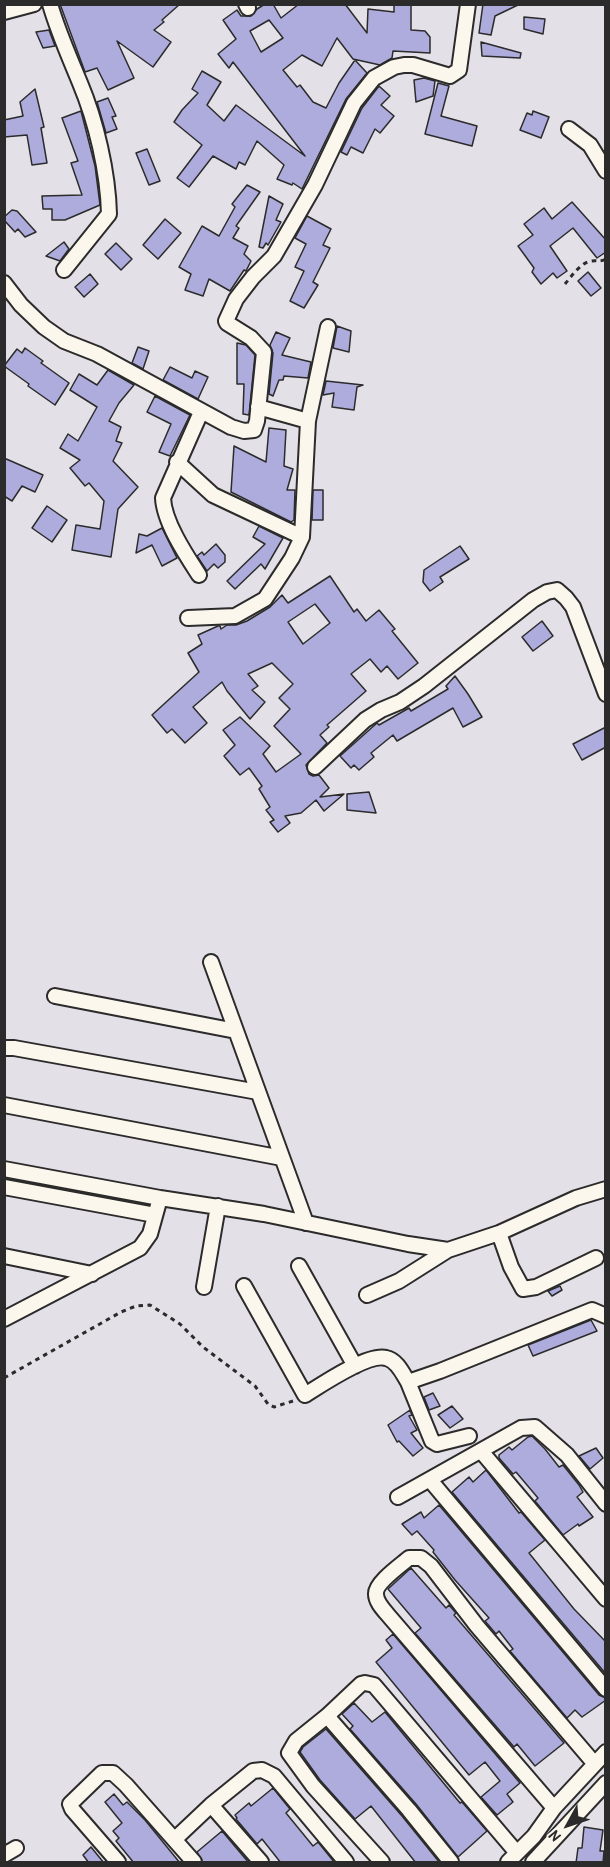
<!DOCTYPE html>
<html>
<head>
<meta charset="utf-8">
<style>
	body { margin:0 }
	#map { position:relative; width:610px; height:1867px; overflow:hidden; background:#e4e0e8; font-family:"Patrick Hand",sans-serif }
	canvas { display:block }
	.frame { position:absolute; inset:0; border:6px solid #2b2b2b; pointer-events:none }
	.north { position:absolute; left:538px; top:1795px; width:60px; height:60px; -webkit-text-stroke:4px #fbf7ec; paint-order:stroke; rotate:230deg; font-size:16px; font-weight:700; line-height:24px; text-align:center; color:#2b2b2b }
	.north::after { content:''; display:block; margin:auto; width:21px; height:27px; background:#2b2b2b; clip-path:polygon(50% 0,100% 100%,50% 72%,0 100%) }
</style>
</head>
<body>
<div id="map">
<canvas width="610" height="1867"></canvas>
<div class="frame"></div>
<div class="north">N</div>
</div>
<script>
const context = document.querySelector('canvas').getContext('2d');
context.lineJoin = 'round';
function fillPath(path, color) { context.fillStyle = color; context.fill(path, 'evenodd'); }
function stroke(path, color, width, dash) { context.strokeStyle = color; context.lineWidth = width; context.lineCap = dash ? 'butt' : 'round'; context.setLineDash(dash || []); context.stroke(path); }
const building = new Path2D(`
	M60,4H180L162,20L164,22L154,30L171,42L153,67L117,41L134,78L108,90L97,68L85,72Z
	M265,4H273L281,18L299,4H345L367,33L368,9L394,12V4H411V30L425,31L430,37V53L393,51L392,58L380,65L353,59L337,38L322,66L302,55L283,70L297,87L300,85L313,102L326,108L339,83L355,60L367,73L346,99L302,189L293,183L292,185L277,179L284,165L257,141L245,165L239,162L236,169L213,156L189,187L177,178L202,145L174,122L182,110L198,93L192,89L202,71L221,82L207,105L224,121L236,105L305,156L233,62L229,68L218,54L236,39L223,20L237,10L241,16H251L257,9ZM269,20L283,38L261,52L250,31Z
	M483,4H520L495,16L491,35L479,33Z
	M524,17L545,19L543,34L524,29Z
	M49,30L55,46L43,48L36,32Z
	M481,42L521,53L520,58L482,56Z
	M424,78L435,81L433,96L416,102L414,80Z
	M438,83L449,86L441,116L477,126L472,146L425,134Z
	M379,86L390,96L381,105L394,116L380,133L375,129L363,153L351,147L347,155L341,152L362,108Z
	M35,89L44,127L41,128L47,163L32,165L27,135L4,137V120L23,116L20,102Z
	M108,98L116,116L112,117L117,129L106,133L97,102Z
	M81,111L95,166L100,205L65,220H52V209H43L42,196L82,195L71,163L78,161L62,118Z
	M533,111L549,117L541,138L520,130L527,113L532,115Z
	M147,149L160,181L149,185L136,153Z
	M247,185L260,192L236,226L239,228L233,238L248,246L244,254L251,261L246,271L244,270L230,291L209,279L203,296L185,290L191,274L179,267L202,226L219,236L235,207L232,204Z
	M269,196L283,204L276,220L281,222L268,245L266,243L263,248L259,247Z
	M572,202L606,240V252L597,258L573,228L550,246L567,271L557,278L553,273L541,284L532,272L534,268L518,246L533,235L524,224L544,208L552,219Z
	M12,210L17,211L36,232L25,237L18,229L15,232L4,220V217Z
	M307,216L331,229L323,245L330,248L313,282L318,285L304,308L290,301L304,271L295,267L306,244L295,238Z
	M165,219L181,233L158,259L143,245Z
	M64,242L69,249L60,261L46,256Z
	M116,243L132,259L121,270L105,254Z
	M588,272L601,288L591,296L578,281Z
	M90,274L98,284L84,297L75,287Z
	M337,326L351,331L349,352L333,348Z
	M276,332L290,338L282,355L311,362L308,378L284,376L283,380H279L273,396L269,394L273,353L270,345Z
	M237,343L246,345L255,355L249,415L243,414L244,384H237Z
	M138,347L149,351L143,369L132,363Z
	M25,348L43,361L41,363L69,383L55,405L28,386L29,384L4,366L17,349L22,353Z
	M170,367L192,378L195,371L208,377L198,399L163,380Z
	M108,370L134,385L119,403L109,421L121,427L116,441L122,443L113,461L138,487L118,509L111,557L72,550L76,525L100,529L104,501L89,483L85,486L70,468L80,460L60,448L68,434L78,441L97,407L70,390L79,374L97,385Z
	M326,381L363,385L357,387L354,410L332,407L334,393L323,395Z
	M155,396L190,415L170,456L159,452L171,424L147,412Z
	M269,428L286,430L284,466L293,469L287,490H295L294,520L291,522L231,492L234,446L266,462Z
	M4,458L43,475L35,492L22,486L12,501L4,496Z
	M313,490H323V520H312Z
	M47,506L67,520L52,542L32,528Z
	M259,526L283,538L265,569L261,564L235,589L227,581L265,544L253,537Z
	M162,528L177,558L162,566L152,545L136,553L139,534L147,536Z
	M216,544L225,555V562L218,568L214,564L207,571L197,556L202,552L204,555Z
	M460,546L469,559L440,577L443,582L430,591L423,582L424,570Z
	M330,576L354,612L357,609L366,621L379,610L395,629L392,631L418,663L398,679L387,666L381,672L370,659L351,674L366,691L327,725L329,727L320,735L327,743L306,765L309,774L313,776L319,775L329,788L320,797L344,794L324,811L316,800L301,813L285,816L290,823L278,832L270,822L274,820L266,810L270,807L259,789L262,786L249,768L240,775L224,756L235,745L223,730L240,717L270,746L263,754L276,772L301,754L274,726L290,709L279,698L293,684L272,663L248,674L258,686L252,690L265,702L250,719L227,691L222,682L193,707L207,723L185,743L172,729L167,733L152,715L199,672L188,653L202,644L198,635L218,626H220L221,629L227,625H236L247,621L270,607L282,595L288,603ZM315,604L330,623L303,644L288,622Z
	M542,621L553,636L533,651L522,637Z
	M455,676L468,694L482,717L463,727L453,708L397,741L393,735L371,753L374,757L359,770L354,765L351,768L340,756L377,723L379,725L409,708L411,711L448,689L446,686Z
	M606,727V747L582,760L573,744Z
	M369,792L376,813L347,810V794Z
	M560,1286L562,1290L552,1296L548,1291Z
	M591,1320L597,1331L533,1356L528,1345Z
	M433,1393L440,1406L429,1410L424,1397Z
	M452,1406L463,1419L450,1428L438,1415Z
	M410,1410L412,1415L409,1416L417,1430L411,1433L423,1448L413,1456L399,1441L397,1442L388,1425Z
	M532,1436L545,1449L559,1467L563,1465L579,1485L583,1492L577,1497L593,1517L579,1526L578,1524L563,1535L535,1501L538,1498L516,1472L513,1474L499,1458V1455L509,1447L512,1450L528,1437Z
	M596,1448L603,1458L590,1469L579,1456Z
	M486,1470L519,1513L521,1512L545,1540L529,1553L574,1609L606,1642V1674L452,1492L469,1477L473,1482Z
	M439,1505L599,1695L606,1698V1700L582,1717L575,1710L567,1718L510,1651L513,1649L499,1631L496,1634L485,1621L489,1618L455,1580L433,1552L434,1550L417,1531L412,1535L402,1524L421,1512L424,1518Z
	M411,1568L446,1608L449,1605L456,1613L454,1615L564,1743L535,1766L517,1744L514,1747L415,1633L421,1628L388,1589Z
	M393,1634L520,1783L507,1794L513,1802L497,1815L481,1797L500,1781L485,1762L469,1775L376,1662L392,1648L386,1640Z
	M354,1703L372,1722L385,1712L460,1803L462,1802L487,1831L458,1857L416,1804L350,1729L353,1726L342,1714Z
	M326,1729L402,1816L440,1863H416L371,1806L355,1819L320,1780L300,1752L303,1747Z
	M273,1788L290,1809L286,1813L313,1846L318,1842L335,1863H281L262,1839L257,1844L236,1819L237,1818L235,1815L249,1803L251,1806Z
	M114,1794L123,1805L127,1802L145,1820L180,1863H134L116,1841L119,1838L113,1831L122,1823L105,1802Z
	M584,1827L603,1830L600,1851H604L603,1863H576L578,1848H582Z
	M222,1831L249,1863H203L197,1852Z
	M91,1847L104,1863H89L83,1855Z`);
const path = new Path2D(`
	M565,284C572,276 580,263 591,261C597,260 600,262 606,259
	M4,1378L121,1312L136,1306L150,1305L180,1324L203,1347L255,1386L268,1404L274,1407L293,1401`);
const street = new Path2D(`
	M50,4C58,32 69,56 80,83C96,121 108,172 109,214L64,270
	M246,4L248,8
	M4,12L34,4
	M569,129L590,145L606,171
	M4,283L21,305L44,327L64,341L97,354L231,427L244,431L254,430L257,421L264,352L251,338L227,323L226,321L236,299L253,277L274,256L315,185L354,103L374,78L394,67L404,65H413L450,76L459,70L468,4
	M258,407L308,421
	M177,462L213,495L302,537
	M199,575C186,555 164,522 163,498L201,412
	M188,618L235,616L265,599L292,558L302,537L308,421L328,327
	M315,767L365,720L381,710L400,702L424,686L533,600L547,592L557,590L566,598L573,607L606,694
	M211,962L306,1223
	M55,996L236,1031
	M4,1048H14L258,1092
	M4,1105L282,1158
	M4,1169L160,1198L264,1214L408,1244L448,1250L499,1233L576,1198L606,1189
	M4,1187L155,1215
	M499,1233L511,1267L523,1289L536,1287L596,1258
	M4,1256L92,1274
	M299,1266L355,1366
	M244,1286L305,1395C321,1385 368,1353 386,1358C397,1360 403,1374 408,1382L440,1371L592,1310L606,1316
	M204,1287L218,1206
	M367,1295L399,1281L448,1250
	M4,1319L140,1248L150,1234L160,1198
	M408,1382L432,1441L437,1444L469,1436
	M481,1451L606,1599
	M430,1480L606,1689
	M398,1497L521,1428L535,1427L567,1455L606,1504
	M327,1716L409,1810L451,1862
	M211,1805L261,1862
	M554,1808L388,1615C383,1609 376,1602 376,1594C375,1583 401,1565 409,1558H421L431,1566L477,1626L594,1763
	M175,1839L211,1805L253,1771L262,1770L274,1776L346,1862
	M4,1855L16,1848
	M118,1862L72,1809L70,1804L102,1773H113L126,1785L194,1862
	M382,1862L313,1786L289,1753L296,1741L327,1716L361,1684L365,1683L374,1685L517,1853
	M508,1862L534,1836L554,1808L606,1752
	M533,1862L606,1783`);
fillPath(building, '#aeacdd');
stroke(building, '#2b2b2b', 1.5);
stroke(street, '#2b2b2b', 18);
stroke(path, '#2b2b2b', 3, [4.5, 4.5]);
stroke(street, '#fbf7ec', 14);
</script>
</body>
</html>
